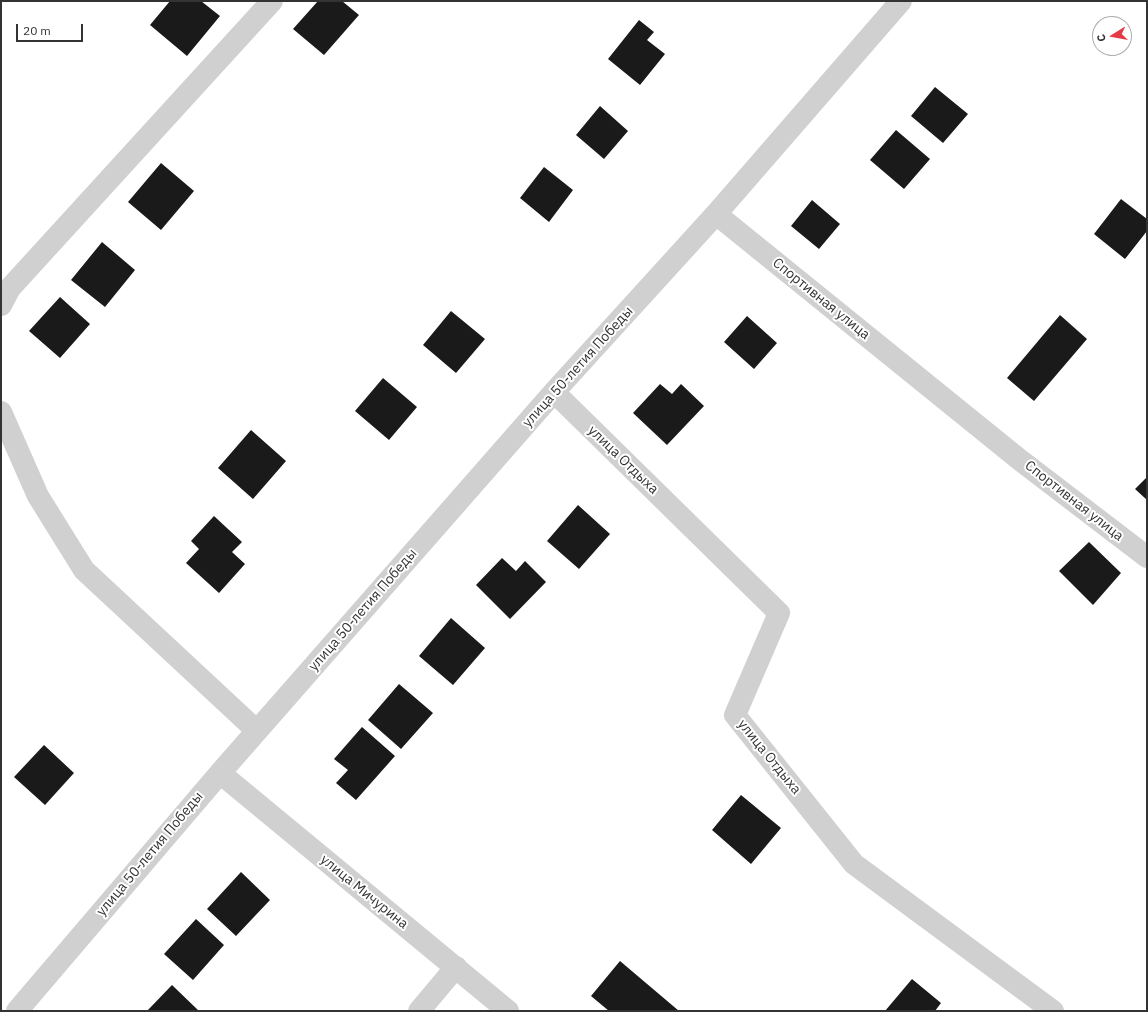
<!DOCTYPE html>
<html>
<head>
<meta charset="utf-8">
<style>
	body { margin:0 }
	#map { position:relative; width:1148px; height:1012px; overflow:hidden; background:#fff; font-family:"IBM Plex Sans",sans-serif }
	canvas { display:block }
	.frame { position:absolute; inset:0; border:2px solid #333; pointer-events:none }
	.north { position:absolute; left:1092px; top:16px; width:40px; height:40px; box-sizing:border-box; background:#fff; border:1px solid #adadad; border-radius:50%; rotate:259deg; font-size:11px; font-weight:700; line-height:16px; text-align:center; color:#333 }
	.north::after { content:''; display:block; margin:auto; width:14px; height:18px; background:#e63946; clip-path:polygon(50% 0,100% 100%,50% 72%,0 100%) }
	.scale { position:absolute; left:16px; top:24px; width:67px; height:18px; box-sizing:border-box; border:2px solid #333; border-top:0; padding-left:5px; font-size:12px; line-height:14px; white-space:nowrap; color:#333; -webkit-text-stroke:3px #fff; paint-order:stroke }
</style>
</head>
<body>
<div id="map">
<canvas width="1148" height="1012"></canvas>
<div class="frame"></div>
<div class="north">С</div>
<div class="scale">20 m</div>
</div>
<script>
const context = document.querySelector('canvas').getContext('2d');
context.lineJoin = 'round';
function fillPath(path, color) { context.fillStyle = color; context.fill(path, 'evenodd'); }
function stroke(path, color, width, dash) { context.strokeStyle = color; context.lineWidth = width; context.lineCap = dash ? 'butt' : 'round'; context.setLineDash(dash || []); context.stroke(path); }
function label(font, color, halo, rows, align = 'center') {
  context.font = font + ' "IBM Plex Sans",sans-serif'; context.lineWidth = 4; context.setLineDash([]); context.textBaseline = 'middle'; context.strokeStyle = halo; context.fillStyle = color; for (const [text, x, y, turn = 0] of rows) {
    context.save(); context.translate(x, y); context.rotate((+turn || 0) * Math.PI / 180); context.textAlign = isNaN(turn) ? turn : align; if (halo) context.strokeText(text, 0, 0); context.fillText(text, 0, 0); context.restore();
  }
}
const building = new Path2D(`
	M170,1H201L220,16L187,56L150,25Z
	M318,1H342L359,15L324,55L293,29Z
	M639,20L654,32L647,40L665,54L640,85L608,59Z
	M935,87L968,114L943,143L911,116Z
	M600,106L628,131L604,159L576,135Z
	M896,130L930,159L904,189L870,160Z
	M161,163L194,191L161,230L128,202Z
	M544,167L573,190L549,222L520,198Z
	M1121,199L1147,219V231L1125,259L1094,234Z
	M812,200L840,224L819,249L791,226Z
	M102,242L135,270L105,307L71,280Z
	M60,297L90,324L60,358L29,331Z
	M451,311L485,339L456,373L423,345Z
	M1060,315L1087,339L1034,401L1007,378Z
	M747,316L777,343L754,369L724,342Z
	M383,378L417,407L389,440L355,411Z
	M660,384L672,394L681,384L704,406L667,445L633,413Z
	M251,430L286,461L253,499L218,468Z
	M1147,477V500L1135,489Z
	M578,505L610,534L579,569L547,541Z
	M214,516L242,542L232,552L245,564L219,593L186,563L199,549L191,541Z
	M1089,542L1121,573L1093,605L1059,571Z
	M502,558L516,571L525,561L546,582L510,619L476,585Z
	M451,618L485,648L453,685L419,656Z
	M399,684L433,713L401,749L368,720Z
	M362,727L395,756L356,800L336,783L348,770L334,759Z
	M44,745L74,773L45,805L14,777Z
	M741,795L781,828L751,864L712,830Z
	M241,872L270,900L236,936L207,909Z
	M196,919L224,945L193,980L164,954Z
	M620,961L679,1011H609L591,996Z
	M912,979L941,1003L935,1011H885Z
	M172,985L199,1011H147Z`);
const minor = new Path2D(`
	M716,214L1020,460L1147,557
	M1,305L10,288L272,1
	M554,392L779,613L735,715L854,864L1053,1011
	M1,412L38,496L84,570L257,731
	M220,773L508,1011
	M17,1011L220,773L554,392L716,214L901,1
	M419,1011L456,967`);
const streetNames = [
	["Спортивная улица",821,299,39],
	["улица 50-летия Победы",578,367,-48],
	["улица Отдыха",623,460,44],
	["Спортивная улица",1074,501,38],
	["улица 50-летия Победы",363,610,-49],
	["улица Отдыха",769,757,51],
	["улица 50-летия Победы",150,854,-50],
	["улица Мичурина",364,892,39]
];
fillPath(building, '#1a1a1a');
stroke(minor, '#d0d0d0', 22);
label('14px', '#333', '#fff', streetNames);
</script>
</body>
</html>
